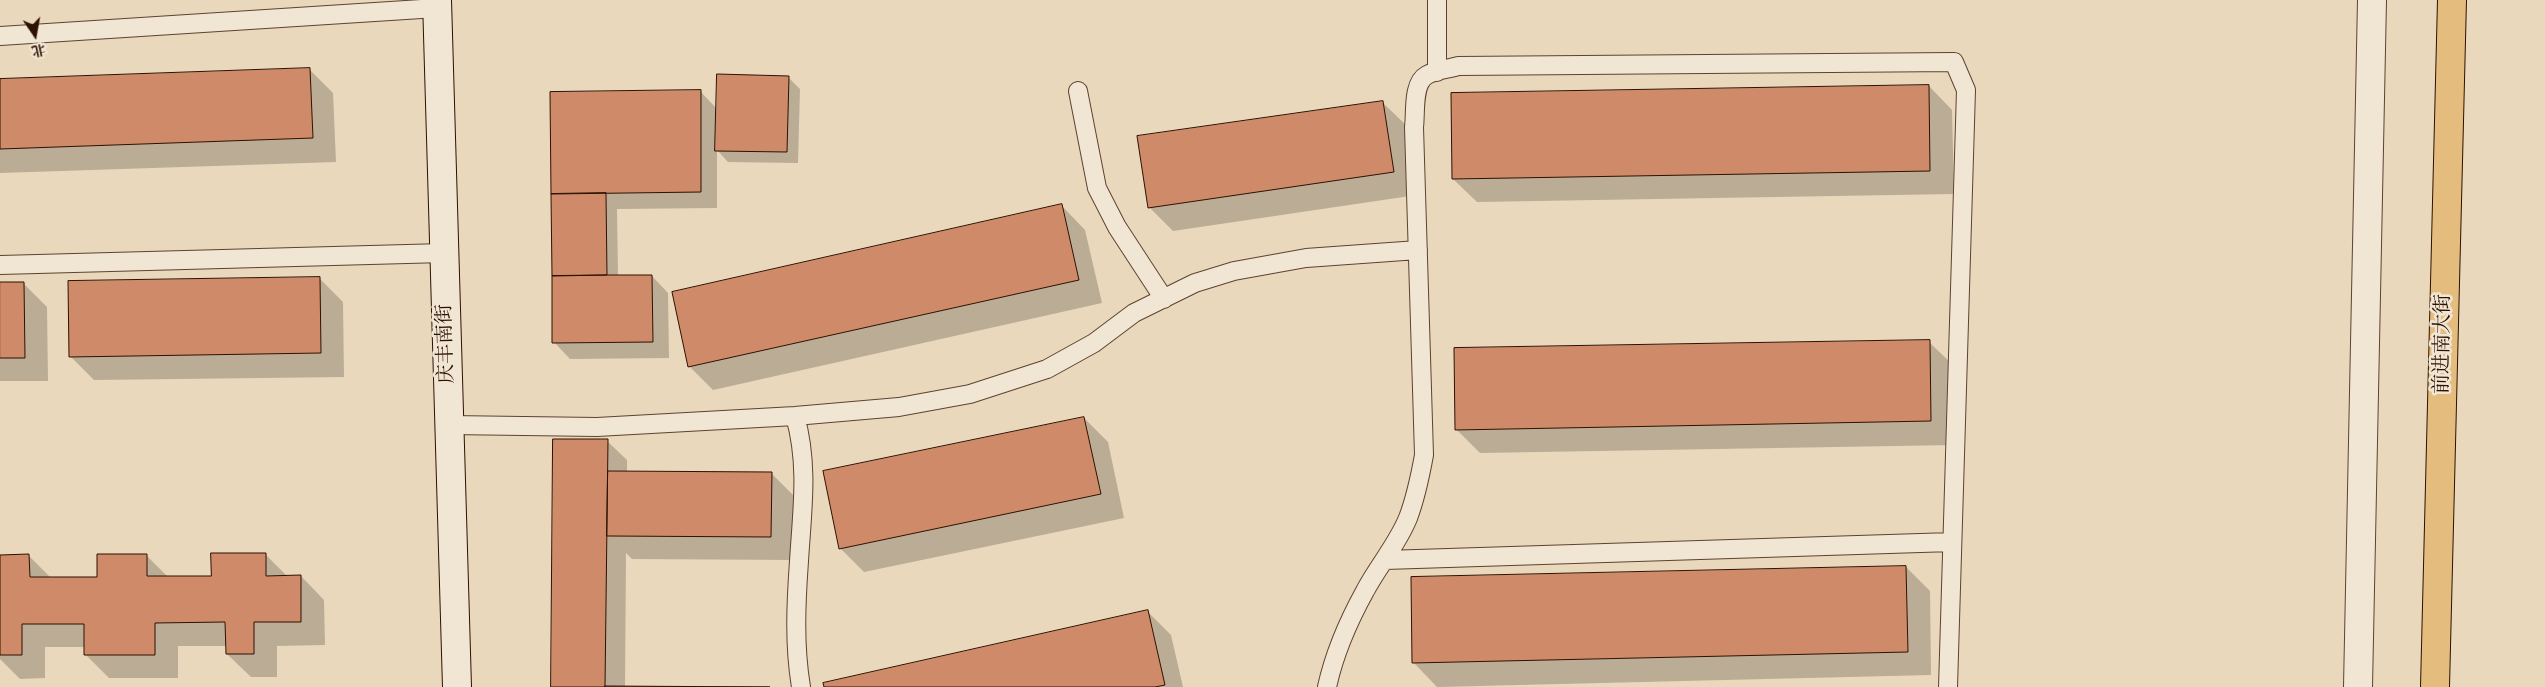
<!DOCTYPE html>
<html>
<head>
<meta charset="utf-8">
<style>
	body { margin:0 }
	#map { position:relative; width:2545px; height:687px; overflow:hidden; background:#e9d8bb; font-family:"IM FELL English","Noto Serif SC",serif }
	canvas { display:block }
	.north { position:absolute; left:10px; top:10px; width:50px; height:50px; -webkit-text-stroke:4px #f1e6d3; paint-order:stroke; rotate:168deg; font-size:14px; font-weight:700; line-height:20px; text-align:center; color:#2d1101 }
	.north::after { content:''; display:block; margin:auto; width:18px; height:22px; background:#2d1101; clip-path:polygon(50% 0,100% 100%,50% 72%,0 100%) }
</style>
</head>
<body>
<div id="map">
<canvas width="2545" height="687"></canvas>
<div class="north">北</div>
</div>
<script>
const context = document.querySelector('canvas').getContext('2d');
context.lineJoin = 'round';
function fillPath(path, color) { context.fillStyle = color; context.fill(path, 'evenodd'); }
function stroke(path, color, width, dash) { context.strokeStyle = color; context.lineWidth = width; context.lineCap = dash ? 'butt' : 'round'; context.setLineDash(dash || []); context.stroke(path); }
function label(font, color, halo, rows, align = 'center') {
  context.font = font + ' "IM FELL English","Noto Serif SC",serif'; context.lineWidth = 5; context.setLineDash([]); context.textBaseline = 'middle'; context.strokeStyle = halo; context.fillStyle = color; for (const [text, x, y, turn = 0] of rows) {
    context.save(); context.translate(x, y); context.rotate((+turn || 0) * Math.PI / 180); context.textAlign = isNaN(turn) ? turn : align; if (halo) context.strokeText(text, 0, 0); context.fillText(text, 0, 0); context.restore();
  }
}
const shadow = new Path2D(`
	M310,70L333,93L336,162L0,173V81Z
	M788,77L800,89L798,163L728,162L717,150V208L617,209L618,276H652L668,293L669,358L570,359L554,342L551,93L700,91L717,109Z
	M1929,86L1952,110L1954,194L1477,202L1453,179Z
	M1383,103L1407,126L1417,195L1173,231L1149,207Z
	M1062,206L1085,230L1102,303L713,390L689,366Z
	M319,278L343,302L344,377L94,380L70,356Z
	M0,283H23L47,307L48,381H0Z
	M1929,342L1953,365L1954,445L1480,453L1457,430Z
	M1084,418L1108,442L1124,518L864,572L840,548Z
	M607,441L627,460V472L771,473L795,497L794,560L632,559L626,553L625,687H632H552Z
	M265,554L288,577L301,576L324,600L325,645L277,646V677H251L227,654V646H178V678H109L85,654V647H45V678L20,679L0,659V556H29L51,578H99L146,555L169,578L212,577Z
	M1906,567L1930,591L1931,675L1437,687L1414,663Z
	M1147,611L1171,635L1183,687H825Z`);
const building = new Path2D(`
	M310,68L313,138L0,149V79Z
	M717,74L789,76L787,152L715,151Z
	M1929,85L1930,171L1452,179L1451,93Z
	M701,90V192L551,194L550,92Z
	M1383,101L1394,172L1148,208L1137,136Z
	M606,193L607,275L552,276L551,194Z
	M1062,204L1079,280L688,367L672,292Z
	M607,275H652L653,342L552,343V276Z
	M320,277L321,353L69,357L68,281Z
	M0,282H24L25,358H0Z
	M1930,340L1931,421L1455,430L1454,348Z
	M1084,417L1101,494L839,549L823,471Z
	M553,439H608L605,687H551Z
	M608,471L772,472L771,537L607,536Z
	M211,553H266V576L301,575V622H254V654H226L225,622L155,623V655H84V624H22V655H0V555L29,554L30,577H97V554H147V576H211Z
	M1906,566L1908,652L1412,663L1411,577Z
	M1148,610L1165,685L1155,687H824L823,683Z
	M605,686L770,687H605Z`);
const lane = new Path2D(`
	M1437,0V72
	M0,36L437,8
	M1078,91L1097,188L1117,227L1164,299
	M0,265L444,253
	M795,416C809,465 802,511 799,561C796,603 794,645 801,687
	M449,425L597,427L795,416L899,407L970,394L1047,369L1094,343L1134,313L1195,283L1234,271L1306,258L1418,250
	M1385,560L1952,542
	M1327,687C1334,655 1349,620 1365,591C1378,566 1397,545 1408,518C1416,497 1420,477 1424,455L1414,127C1416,113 1412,83 1427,75C1436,70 1449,69 1458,66L1954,62L1966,90L1948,687`);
const street = new Path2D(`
	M2358,687L2372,0`);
const secondary = new Path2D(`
	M437,0L457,687`);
const primary = new Path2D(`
	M2435,687L2452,0`);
const streetNames = [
	["庆丰南街",447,344,-92],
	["前进南大街",2444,344,-89]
];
fillPath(shadow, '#0003');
fillPath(building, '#ce8a69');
stroke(building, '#2d1101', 1);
stroke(lane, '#5c4330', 20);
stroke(street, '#5c4330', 30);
stroke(secondary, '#2d1101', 30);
stroke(primary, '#2d1101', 30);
stroke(lane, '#f1e6d3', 18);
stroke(street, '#f1e6d3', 28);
stroke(secondary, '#f1e6d3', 28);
stroke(primary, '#e4bc7e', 28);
label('20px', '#2d1101', '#f1e6d3', streetNames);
</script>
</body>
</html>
